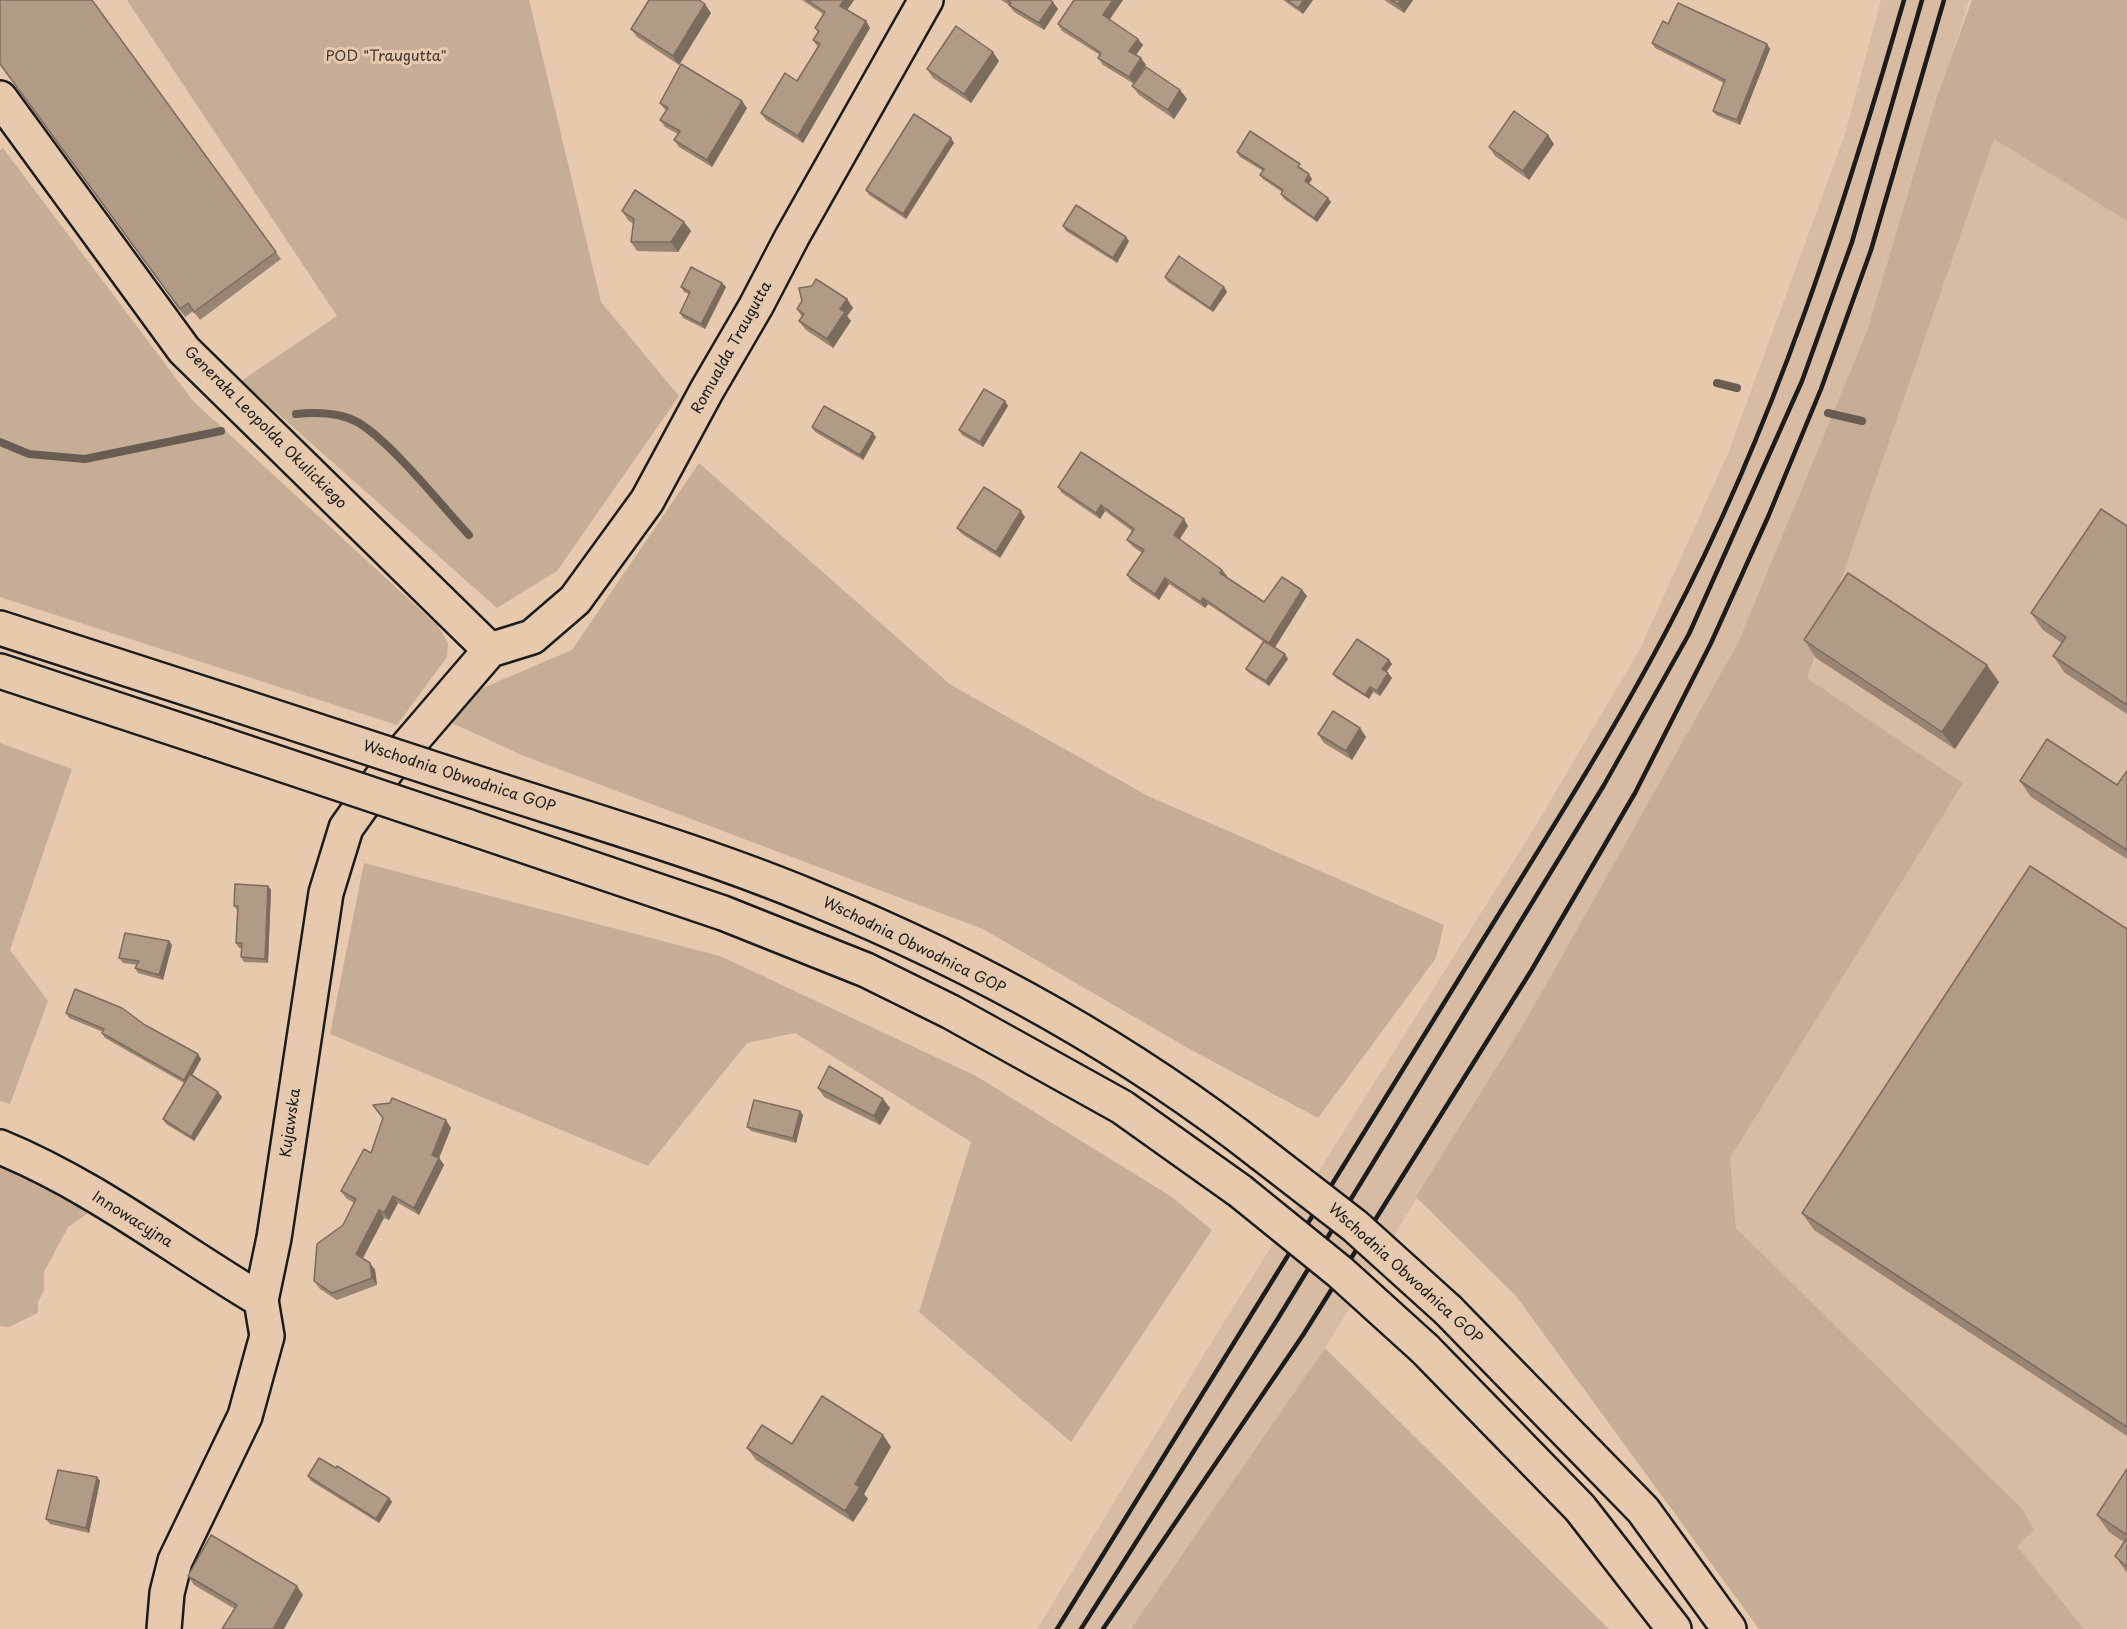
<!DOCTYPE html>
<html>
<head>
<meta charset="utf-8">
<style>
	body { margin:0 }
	canvas { display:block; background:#e7c9ad }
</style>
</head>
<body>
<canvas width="2127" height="1629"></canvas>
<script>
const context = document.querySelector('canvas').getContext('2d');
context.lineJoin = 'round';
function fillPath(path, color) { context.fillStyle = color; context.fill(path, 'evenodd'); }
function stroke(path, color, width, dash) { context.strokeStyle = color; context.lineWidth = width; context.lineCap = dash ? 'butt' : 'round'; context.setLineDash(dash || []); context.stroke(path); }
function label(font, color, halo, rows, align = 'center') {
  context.font = font + ' "Playpen Sans",sans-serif'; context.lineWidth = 6; context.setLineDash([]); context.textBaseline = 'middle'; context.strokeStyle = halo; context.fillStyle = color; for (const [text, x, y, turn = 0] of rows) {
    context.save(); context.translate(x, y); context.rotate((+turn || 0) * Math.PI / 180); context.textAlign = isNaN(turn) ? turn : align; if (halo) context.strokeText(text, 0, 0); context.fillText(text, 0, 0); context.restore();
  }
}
const built = new Path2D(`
	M1881,0H1969L1867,331L1738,643L1526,1020L1325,1348L1184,1555L1131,1629H1037L1219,1330L1530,835L1640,649L1729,451L1845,134Z
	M1994,139L2127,221V1629H2084L2016,1545L2022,1510L1736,1228L1730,1158L1962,783L1807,678Z`);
const green = new Path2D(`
	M127,0H529L601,302L679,396L557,571L497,608L241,381L337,316Z
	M1972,0H2127V221L1994,139L1807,678L1963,783L1730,1158L1736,1228L2023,1510L2034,1530L2017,1546L2084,1629H1759L1516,1296L1416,1197L1526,1020L1738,643L1867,331L1936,100Z
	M3,148L193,401L438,626L448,643L447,657L397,725L0,597V150Z
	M699,463L951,685L1148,796L1444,925L1436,958L1318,1118L1186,1047L983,929L524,756L452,723L471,693L572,650Z
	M0,743L72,769L10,950L48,1001L10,1104L0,1101Z
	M364,863L720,956L976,1076L1172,1197L1212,1230L1071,1442L919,1312L971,1142L795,1033L747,1043L648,1166L330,1034Z
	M0,1166L8,1167L88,1213L68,1227L44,1272V1290L38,1302V1313L9,1327L0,1326Z
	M1325,1348L1609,1629H1131Z`);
const stream = new Path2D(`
	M1717,383L1737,388
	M1828,413L1862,421
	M296,414C317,412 340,412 359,423C393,444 440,504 469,535
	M0,442L29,454L85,459L221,431`);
const minor = new Path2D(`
	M0,98L184,350L490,650
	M490,650L532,637L575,600L647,501L707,390L756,306L792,237L926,0
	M0,1147C93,1185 175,1249 261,1300
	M164,1629L167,1593L175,1561L245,1416L267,1336L261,1300L274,1238L326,893L346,828L387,770L490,650`);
const highway = new Path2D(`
	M0,628L232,703
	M0,671L209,740
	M486,786C596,822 707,854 813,898C972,963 1127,1048 1262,1154
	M466,826L723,913L866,970L951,1012L1122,1107L1240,1191
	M1448,1310L1643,1510L1729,1629
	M1425,1349L1580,1508L1674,1629`);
const rail = new Path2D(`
	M1057,1629C1191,1414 1325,1199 1457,982C1529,864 1606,747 1670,624C1774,426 1842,214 1904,0
	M1081,1629L1277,1320L1604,785L1689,634L1802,381L1852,242L1922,0
	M1103,1629L1303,1335L1531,971L1635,793L1711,643L1768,517L1821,389L1871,250L1944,0`);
const highwayBridge = new Path2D(`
	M232,703L486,786
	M209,740L466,826
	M1262,1154L1355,1226L1448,1310
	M1240,1191L1340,1272L1425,1349`);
const wall = new Path2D(`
	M92,0L281,259L200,320L193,311L185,317L0,64Z
	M802,0H854L847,10L866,21L870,28L803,143L766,120L761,113L797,81L818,47L813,40L818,32L815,28L823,14Z
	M1001,0H1050L1058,9L1044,30L1014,12L1009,5Z
	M1074,0H1123L1109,19L1143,45L1136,55L1146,65L1134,84L1103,65L1098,58L1100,55L1062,31L1058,24Z
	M1283,0H1313L1303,14Z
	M1384,0H1413L1404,13Z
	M711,13L679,65L637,37L631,29Z
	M1668,24L1767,44L1770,49L1740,125L1716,115L1713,111L1724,83L1655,48L1652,43Z
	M999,61L971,103L933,78L927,69Z
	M1132,86L1180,90L1187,99L1174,119L1139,95Z
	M660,103L747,108L712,167L679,147L674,140L678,134L665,127L660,120L666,111Z
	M951,138L954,143L906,219L869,195L866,190Z
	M1554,144L1529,180L1495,156L1489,147Z
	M1237,152L1303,168V170L1312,179L1309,184L1331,202L1317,222L1284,199L1281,194L1282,192L1263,179L1260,175L1263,171L1240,157Z
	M622,211L684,222L691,231L678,252L637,251L631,242L633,224L628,220Z
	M1063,226L1129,241L1117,263L1066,231Z
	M1165,277L1224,287L1227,292L1213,312L1168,282Z
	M722,283L726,287L705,329L683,318L680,313L689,294L684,292L681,287Z
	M847,299L853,308L847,316L851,321L833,348L806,330L799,321L802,317L797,309Z
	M1005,401L1008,406L983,447L962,435L959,430Z
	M812,427L876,437L863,460L815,432Z
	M1058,487L1188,526L1180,539L1222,570L1227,576L1226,577L1264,602L1302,590L1307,596L1274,648L1288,659L1269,686L1249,673L1246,669L1264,642L1208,604L1205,608L1169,584L1159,600L1131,581L1127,575L1142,553L1132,546L1127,540L1132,531L1105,511L1100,519L1062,493Z
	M1025,517L1000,558L962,534L957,528Z
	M2127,526V714L2065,673L2053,656L2062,643L2043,630L2031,613Z
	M1804,640L1999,682L1955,749L1816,658Z
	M1389,660L1392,664L1386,672L1392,678L1380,696L1373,692L1369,699L1336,678L1333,674Z
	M1360,728L1366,737L1352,760L1324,743L1318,734Z
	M2127,771V859L2031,797L2020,781L2117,785Z
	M268,886L271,890L268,963L244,962L241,957L242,948H239L236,943L237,910L234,906Z
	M2127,929V1436L1814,1230L1802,1213Z
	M172,945L163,980L138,973L135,968L137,965L123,963L119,958Z
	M66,1013L145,1025L201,1059L192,1075L218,1092L222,1097L194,1141L166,1124L163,1119L184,1083L105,1038L102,1033L103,1032L69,1018Z
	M818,1088L883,1099L890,1108L880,1125L824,1097Z
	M373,1105L451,1128L439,1158L444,1165L419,1215L398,1203L389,1220L384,1218L363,1258L370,1263L375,1270L377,1285L337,1300L320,1289L314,1281L354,1203L346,1198L341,1191L371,1153L383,1119Z
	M800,1111L803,1115L796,1143L751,1131L747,1127Z
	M883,1435L891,1447L864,1494L868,1499L853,1522L756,1460L747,1448Z
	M336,1468L389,1498L392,1502L379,1523L311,1481L308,1476Z
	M2127,1469V1573L2115,1556L2124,1542L2109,1532L2097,1515Z
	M97,1477L100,1481L89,1533L50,1524L46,1519Z
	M188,1576L303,1595L235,1609L194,1585Z`);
const shadedWall = new Path2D(`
	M844,0H854L845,13L840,6Z
	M1113,0H1123L1108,22L1103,15Z
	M1304,0H1313L1303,14L1298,8Z
	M1401,0H1413L1404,13L1398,4Z
	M1053,2L1058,9L1044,30L1039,23Z
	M705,4L711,13L679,65L673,56Z
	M866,21L870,28L803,143L798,136Z
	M1138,39L1143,45L1134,58L1129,51Z
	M1767,44L1770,49L1740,125L1737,120Z
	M993,52L999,61L971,103L964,94Z
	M1141,58L1146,65L1134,84L1129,77Z
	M1180,90L1187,99L1174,119L1168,110Z
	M742,101L747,108L712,167L707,160Z
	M1548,135L1554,144L1529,180L1523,171Z
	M951,138L954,143L906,219L903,214Z
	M1309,174L1312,179L1308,185L1305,181Z
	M1328,198L1331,202L1317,222L1314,218Z
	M684,222L691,231L678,252L671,242Z
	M1126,237L1129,241L1117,263L1113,258Z
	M722,283L726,287L705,329L701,324Z
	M1224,287L1227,292L1213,312L1210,308Z
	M847,299L853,308L847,316L851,321L833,348L827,339L840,309Z
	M1005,401L1008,406L983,447L980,442Z
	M873,433L876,437L863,460L860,455Z
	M1101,505L1105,511L1100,519L1096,513Z
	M1021,511L1025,517L1000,558L996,552Z
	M1184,519L1188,526L1178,541L1174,535Z
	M1222,570L1227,576L1224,579L1220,573Z
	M1165,578L1169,584L1159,600L1155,594Z
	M1302,590L1307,596L1274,649L1269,643Z
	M1203,598L1208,604L1205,608L1201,602Z
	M1285,654L1288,659L1269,686L1266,681Z
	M1389,660L1392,664L1385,674L1382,669Z
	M1987,665L1999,682L1955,749L1942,732Z
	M1388,673L1392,678L1380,696L1377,691Z
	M1370,687L1373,692L1369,699L1365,695Z
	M1360,728L1366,737L1352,760L1346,751Z
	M268,886L271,890L268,963L265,959Z
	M169,941L172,945L163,980L159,975Z
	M198,1054L201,1059L187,1085L184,1080Z
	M218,1092L222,1097L194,1141L191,1137Z
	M883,1099L890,1108L880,1125L874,1116Z
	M800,1111L803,1115L796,1143L793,1138Z
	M446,1120L451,1128L439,1158L444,1165L419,1215L414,1208L432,1155Z
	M393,1196L398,1203L389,1220L384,1213Z
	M379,1210L384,1218L361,1261L356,1254Z
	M370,1263L375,1270L377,1285L372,1278Z
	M883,1435L891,1447L864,1494L868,1499L853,1522L845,1511L855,1484Z
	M97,1477L100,1481L89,1533L86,1528Z
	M389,1498L392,1502L379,1523L376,1519Z
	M297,1586L303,1595L284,1629H273Z`);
const building = new Path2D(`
	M0,0H92L276,252L194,312L188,303L180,309L0,64Z
	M649,0H699L705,4L673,56L631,29Z
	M807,0H844L840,6L866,21L798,136L761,113L785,73L797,81L820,44L813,40L819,31L815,28L825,12Z
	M1007,0H1050L1053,2L1039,23L1009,5L1011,3Z
	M1074,0H1113L1103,15L1138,39L1129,51L1141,58L1129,77L1098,58L1101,53L1058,24Z
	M1287,0H1304L1298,8Z
	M1391,0H1401L1398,4Z
	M1678,3L1767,44L1737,120L1713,111L1725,80L1652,43L1663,21L1668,24Z
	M956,26L993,52L964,94L927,69Z
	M681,64L742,101L707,160L674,140L680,131L660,120L668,108L660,103Z
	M1146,67L1180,90L1168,110L1132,86Z
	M1514,111L1548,135L1523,171L1489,147Z
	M914,114L951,138L903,214L866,190Z
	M1250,131L1300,164L1298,167L1309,174L1305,181L1328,198L1314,218L1281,194L1283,190L1260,175L1264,169L1237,152Z
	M635,190L684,222L671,242H631L634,219L622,211Z
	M1076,205L1126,237L1113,258L1063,226Z
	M1179,256L1224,287L1210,308L1165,277Z
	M691,267L722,283L701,324L680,313L690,292L681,287Z
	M816,279L847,299L840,309L845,312L827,339L799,321L804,314L797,309L802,301L799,288L812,286Z
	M984,389L1005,401L980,442L959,430Z
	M824,406L873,433L860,455L812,427Z
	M1081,452L1184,519L1174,535L1222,570L1220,573L1264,602L1282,577L1302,590L1269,643L1203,598L1201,602L1165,578L1155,594L1127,575L1144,550L1127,540L1134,529L1101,505L1096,513L1058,487Z
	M984,487L1021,511L996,552L957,528Z
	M2101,509L2127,526V705L2053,656L2066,637L2031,613Z
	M1848,573L1987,665L1942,732L1804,640Z
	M1357,639L1389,660L1382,669L1388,673L1377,691L1370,687L1365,695L1333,674Z
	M1264,641L1285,654L1266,681L1246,669Z
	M1333,711L1360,728L1346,751L1318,734Z
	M2047,739L2117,785L2127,771V850L2020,781Z
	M2030,866L2127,929V1427L1802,1213Z
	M235,884L268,886L265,959L241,957L242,943H236L238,906H234Z
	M125,933L169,941L159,975L135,968L139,961L119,958Z
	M75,989L122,1008L145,1025L198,1054L184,1080L102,1033L104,1029L66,1013Z
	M829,1066L883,1099L874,1116L818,1088Z
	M190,1074L218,1092L191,1137L163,1119Z
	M392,1098L446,1120L432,1155L439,1158L414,1208L393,1196L384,1213L379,1210L356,1254L370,1263L372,1278L332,1293L314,1281L317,1244L343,1225L356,1199L341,1191L364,1149L371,1153L383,1118L373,1105L390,1103Z
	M754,1100L800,1111L793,1138L747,1127Z
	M822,1396L883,1435L855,1484L860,1487L845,1511L747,1448L762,1425L792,1444Z
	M319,1458L336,1468L337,1466L389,1498L376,1519L308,1476Z
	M2127,1469V1535L2097,1515Z
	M58,1470L97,1477L86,1528L46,1519Z
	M211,1535L297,1586L273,1629H222L237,1605L188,1576Z
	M2127,1538V1567L2115,1556Z`);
const parkNames = [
	["POD \"Traugutta\"",386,57]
];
const streetNames = [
	["Romualda Traugutta",732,348,-61],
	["Generała Leopolda Okulickiego",265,428,45],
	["Wschodnia Obwodnica GOP",459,777,18],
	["Wschodnia Obwodnica GOP",914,946,26],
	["Kujawska",291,1123,-82],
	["Innowacyjna",132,1220,32],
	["Wschodnia Obwodnica GOP",1405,1274,42]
];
fillPath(built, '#d7bba2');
fillPath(green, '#c6ad95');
stroke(stream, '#695d53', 8);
stroke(minor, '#1c1c1c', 38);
stroke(highway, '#1c1c1c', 38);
stroke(minor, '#e7c9ad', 33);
stroke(highway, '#e7c9ad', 33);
stroke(rail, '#1c1c1c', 4.5);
stroke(highwayBridge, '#1c1c1c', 38, []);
stroke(highwayBridge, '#e7c9ad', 33);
fillPath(wall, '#988574');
fillPath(shadedWall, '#7c6c5e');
fillPath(building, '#b19b87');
stroke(building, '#7c6c5e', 1.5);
label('15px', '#3e3934', '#e7c9ad', parkNames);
label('15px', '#1c1c1c', '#e7c9ad', streetNames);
</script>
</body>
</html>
